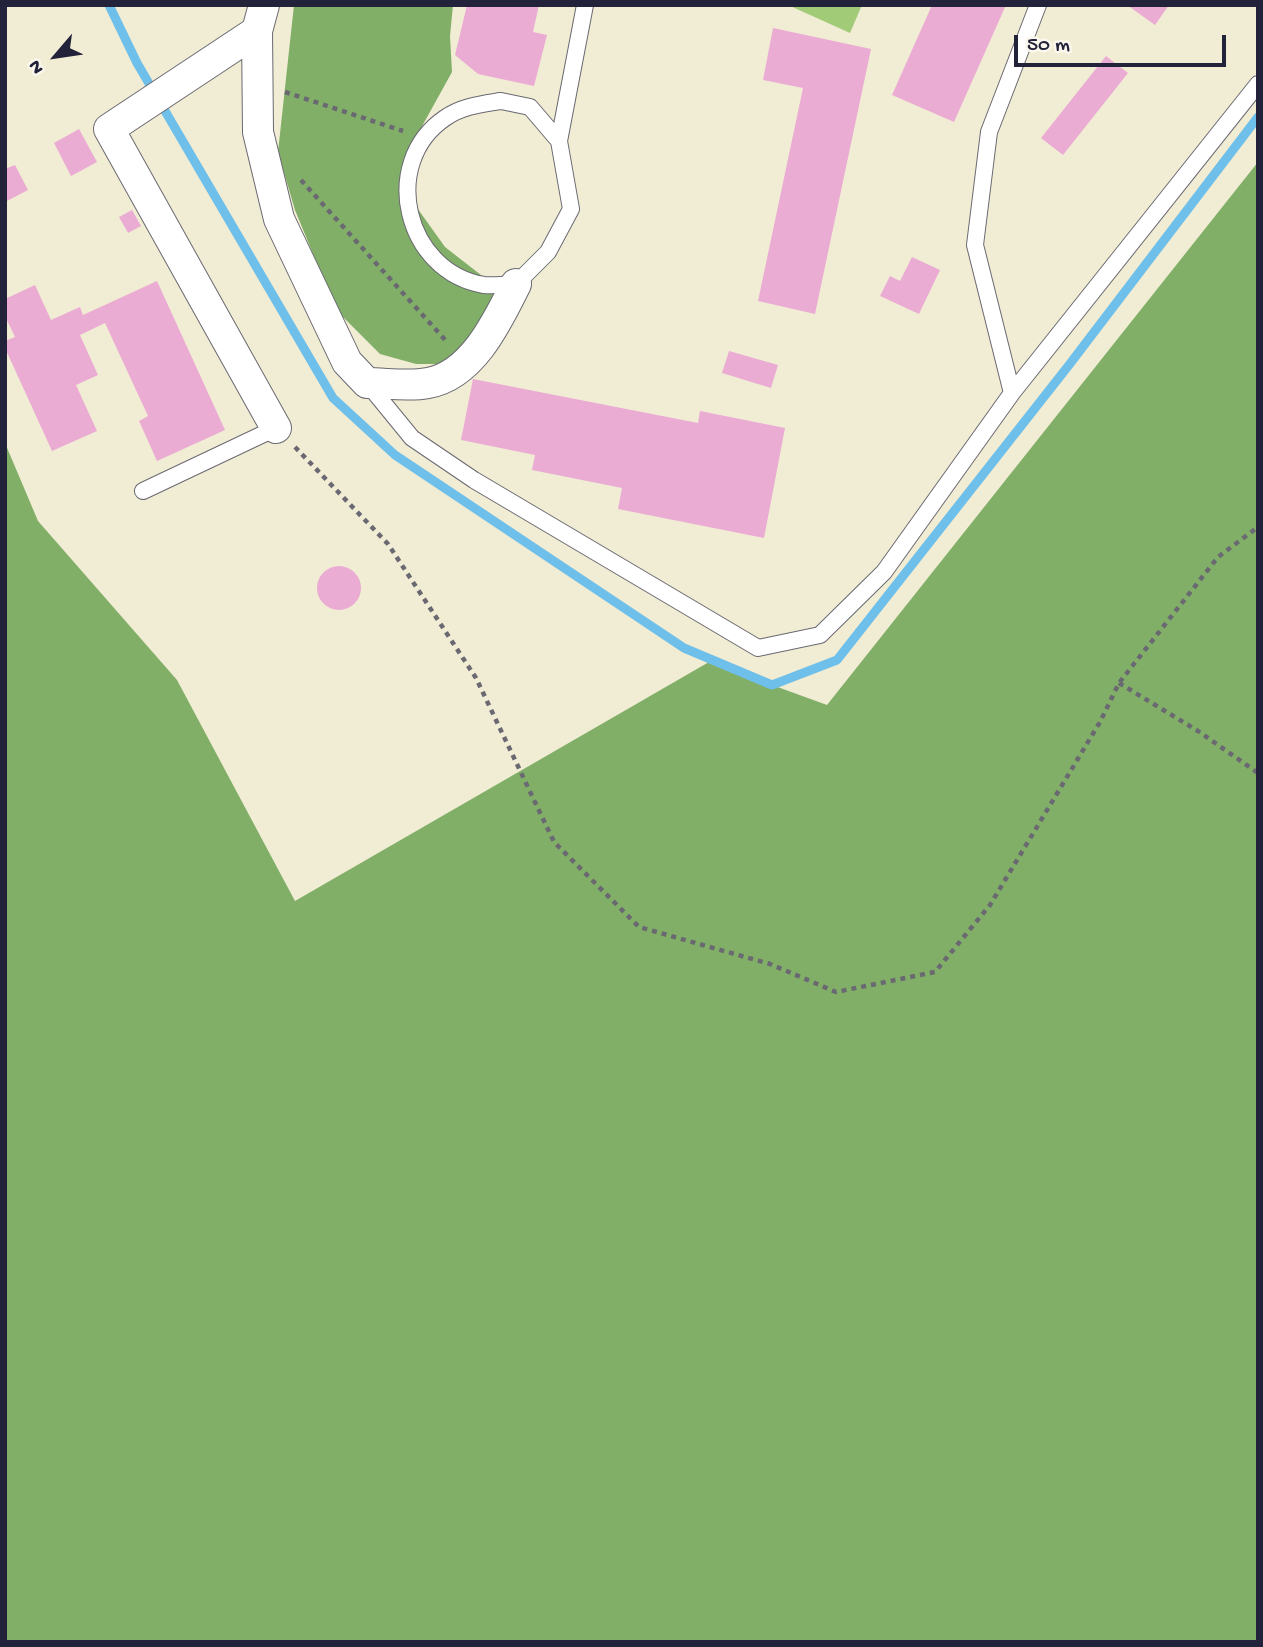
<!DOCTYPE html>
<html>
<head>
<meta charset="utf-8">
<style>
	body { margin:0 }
	#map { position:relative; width:1263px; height:1647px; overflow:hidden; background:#f1ecd4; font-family:"Gochi Hand",sans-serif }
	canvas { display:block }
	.frame { position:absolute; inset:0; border:7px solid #22223b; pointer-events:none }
	.north { position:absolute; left:21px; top:21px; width:70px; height:70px; -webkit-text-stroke:5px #fbf7ec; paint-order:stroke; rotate:241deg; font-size:19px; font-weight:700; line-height:28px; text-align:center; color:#22223b }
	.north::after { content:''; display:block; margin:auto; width:24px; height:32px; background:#22223b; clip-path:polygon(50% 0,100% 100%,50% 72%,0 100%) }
	.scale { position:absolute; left:1014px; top:35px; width:212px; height:32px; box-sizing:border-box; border:4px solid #22223b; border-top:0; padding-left:9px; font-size:21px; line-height:24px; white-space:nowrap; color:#22223b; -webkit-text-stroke:5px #fbf7ec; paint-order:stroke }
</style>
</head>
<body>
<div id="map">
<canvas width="1263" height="1647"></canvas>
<div class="frame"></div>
<div class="north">N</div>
<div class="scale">50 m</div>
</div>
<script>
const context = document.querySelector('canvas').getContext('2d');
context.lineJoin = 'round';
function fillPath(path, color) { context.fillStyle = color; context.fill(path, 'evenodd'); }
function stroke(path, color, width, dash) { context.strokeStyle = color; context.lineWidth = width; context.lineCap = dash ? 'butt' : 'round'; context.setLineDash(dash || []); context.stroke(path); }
const green = new Path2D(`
	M788,5H862L850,33Z`);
const forest = new Path2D(`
	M294,5H453L450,36L452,72L410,148L415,205L445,247L490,282L500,316L466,364H416L380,354L336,310L295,210L278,152Z
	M1258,162V1642H5V443L38,521L177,680L295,901L709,662L827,705Z`);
const stream = new Path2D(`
	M109,5L137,63L333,398L395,455L684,648L772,685L837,660L1069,365L1258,117`);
const building = new Path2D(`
	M467,5H539L533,32L547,35L534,86L478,74L455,55Z
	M932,5H1006L954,122L892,95Z
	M1127,5H1169L1155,25Z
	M773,28L871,49L815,314L758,301L803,88L763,80Z
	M1106,56L1128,73L1063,155L1041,138Z
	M79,129L97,162L71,176L54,143Z
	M15,165L28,190L5,202V169Z
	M132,210L141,226L128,233L119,217Z
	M912,257L940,270L919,314L880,296L890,276L900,281Z
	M157,281L225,430L157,461L139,421L148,416L105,323L80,335L98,375L76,385L97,431L52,451L5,348V341L15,337L5,316V299L35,285L51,320L80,307L83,315Z
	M729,351L778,365L771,388L722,373Z
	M473,379L698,423L700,411L785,428L764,538L618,509L622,488L532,470L535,455L461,440Z
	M317 588a22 22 0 1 1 44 0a22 22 0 1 1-44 0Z`);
const path = new Path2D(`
	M285,92L403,131
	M301,180L447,342
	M295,447L388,544L476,678L554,842L639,927L770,964L836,992L935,972L990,905L1100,722L1119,683L1218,557L1258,527
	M1119,683L1198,731L1258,773`);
const service = new Path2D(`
	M501,101L530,107L559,141L571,209L548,252L516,284C506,284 494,286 484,285C405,272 379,163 445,118C462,106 482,104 501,101Z
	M559,141L585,5
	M367,383L412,438L474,480L758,648L820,635L884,572L1012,393L1258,84
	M1012,393L975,245L989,132L1038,5
	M143,491L276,428`);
const minor = new Path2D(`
	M264,5L257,31L258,132L279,219L347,362L367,383C386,383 409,387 428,383C473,375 498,320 516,284
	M257,31L109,129L276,428`);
fillPath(green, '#a2cb77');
fillPath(forest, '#81af68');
stroke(stream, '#6ebfe9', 9);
fillPath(building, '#ebacd4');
stroke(service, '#6a6971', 18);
stroke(minor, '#6a6971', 32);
stroke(path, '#6a6971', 4.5, [5, 5]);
stroke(service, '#fff', 16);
stroke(minor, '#fff', 30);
</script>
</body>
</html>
